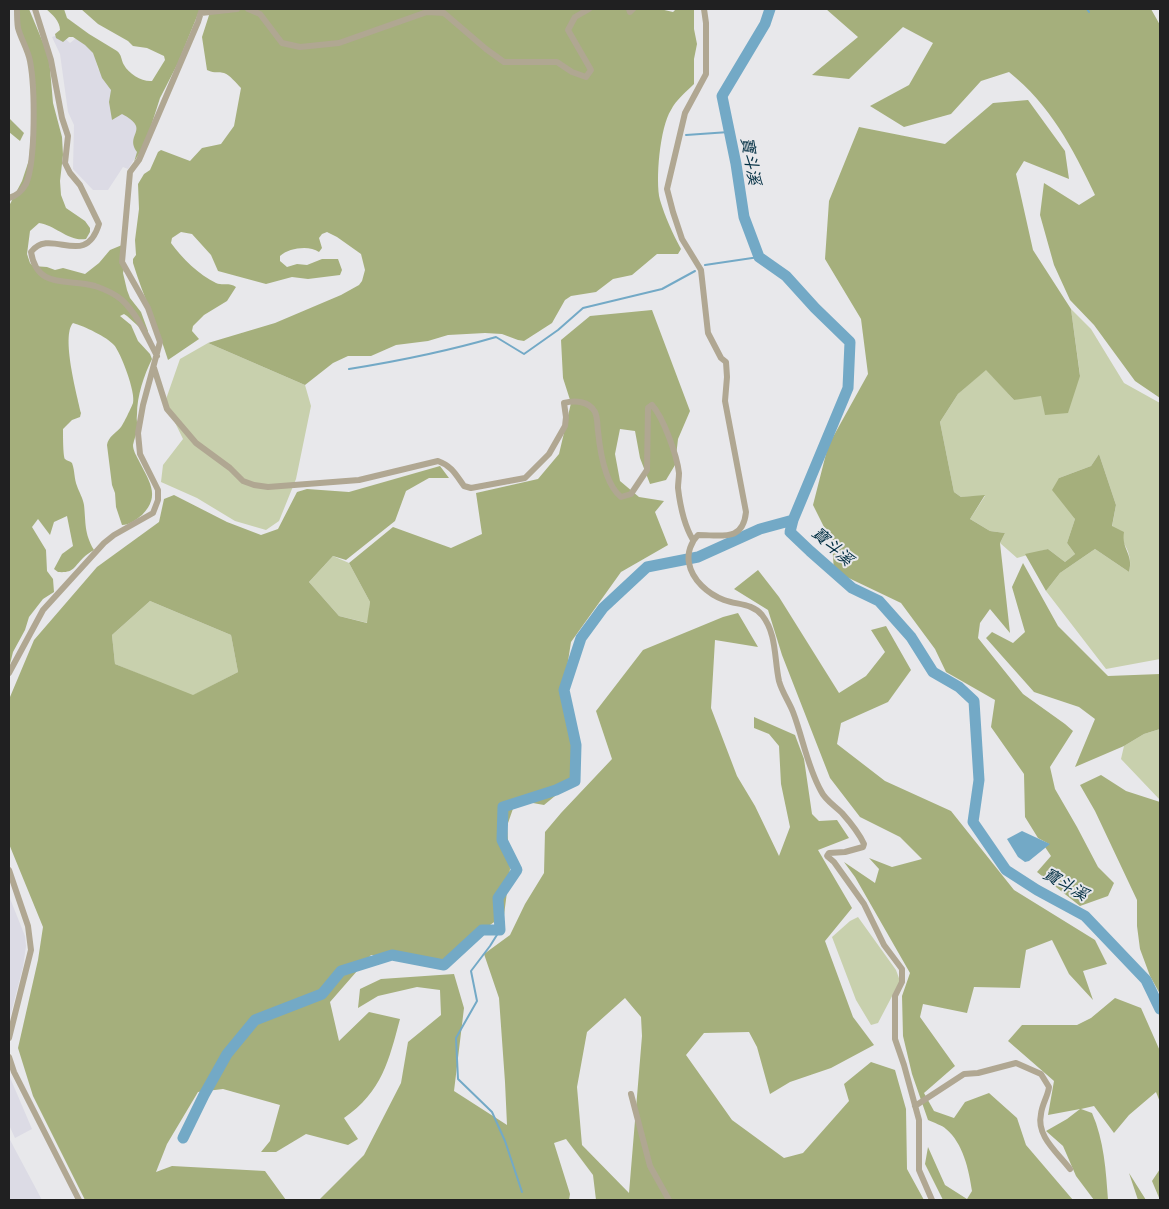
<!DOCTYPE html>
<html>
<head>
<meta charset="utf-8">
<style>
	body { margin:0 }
	#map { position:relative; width:1169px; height:1209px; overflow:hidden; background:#e8e8eb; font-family:"Zilla Slab",serif }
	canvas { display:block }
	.frame { position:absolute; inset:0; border:10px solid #202021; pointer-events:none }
</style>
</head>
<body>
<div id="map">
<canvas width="1169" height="1209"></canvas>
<div class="frame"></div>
</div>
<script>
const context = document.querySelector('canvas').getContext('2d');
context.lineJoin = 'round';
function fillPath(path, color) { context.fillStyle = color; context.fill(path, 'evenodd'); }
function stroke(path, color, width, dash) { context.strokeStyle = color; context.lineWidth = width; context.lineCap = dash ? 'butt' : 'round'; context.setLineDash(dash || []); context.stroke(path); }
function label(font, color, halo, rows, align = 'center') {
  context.font = font + ' "Zilla Slab","Noto Sans TC",serif'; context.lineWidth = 4; context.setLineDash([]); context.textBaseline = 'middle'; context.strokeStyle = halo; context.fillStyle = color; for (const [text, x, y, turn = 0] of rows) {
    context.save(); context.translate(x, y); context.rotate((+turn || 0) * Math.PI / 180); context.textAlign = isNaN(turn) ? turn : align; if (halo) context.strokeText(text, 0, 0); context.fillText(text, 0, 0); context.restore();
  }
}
const built = new Path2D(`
	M60,34L70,43L80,35L93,48L98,69L126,88L142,120L141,149L128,169L123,167L108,190H93L73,169L74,125L68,112L60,54L52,37Z
	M9,896L25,936L26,946L23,967L9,1021Z
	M9,1075L32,1129L15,1138L9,1125Z
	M9,1138L42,1200H9Z`);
const green = new Path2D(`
	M1071,309L1091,329L1124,383L1160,403V659L1106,669L1046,591L1060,573L1095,549L1129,572C1134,555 1123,540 1112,527L1116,505L1099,454L1091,466L1059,478L1075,519L1067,543L1075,554L1065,562L1048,549L1017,558L1000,543L1005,533L990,531L970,519L985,496L961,497L954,492L940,422L958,394L986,369L1014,400L1080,375Z
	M208,343L305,385L311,406L296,479L279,521L266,530L235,521L197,498L161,482L163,465L183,439L165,402L180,359Z
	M333,556L349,563L370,602L368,623L339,616L309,582Z
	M150,601L231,635L238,672L192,696L115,664L112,635Z
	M1160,729V800L1121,759L1124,746L1144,734Z
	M858,917L896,970L900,981L878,1023L871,1025L856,1000L832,937L850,921Z`);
const forest = new Path2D(`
	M16,9H29L49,57L53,103L62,137L63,155L60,181L61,195L66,208L85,221L90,228V232L86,239C69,242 55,225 39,223L30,231L27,254L30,263L33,266L47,267L55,270L63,268L85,274L99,263L110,250L122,245L125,264L123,273L127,290L130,298L141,312L148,331V335L127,316L124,314L120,316L131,325L138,341L150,354L152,359C144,375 137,396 137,414C136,420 138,425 137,430C136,435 134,440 133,445C133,450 136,455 138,459C148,480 162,495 142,515C136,520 129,525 122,525L116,507L115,493L112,485L107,445C108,437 116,433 121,427C123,425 132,406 133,403C136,393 121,353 114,345C107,337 84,326 73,323C61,336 77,395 81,413L80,417L72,420L63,429C63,433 63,457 65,459C67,461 70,461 72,463C75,471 74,479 77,486C79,492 83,498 84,505C86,523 84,533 94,550C90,552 86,555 83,558C73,568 74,573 58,572L54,569L62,554L73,546L67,516L54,522L50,535L38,519L32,527L46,550L47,571L53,579L54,592L43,599L29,617L25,630L13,652L9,668V206L22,181L29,160L32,123V78Z
	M46,9H64L67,18L89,34L117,51C122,55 121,60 124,65C129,74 142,82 152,81L165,60L164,56L147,48L133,46L128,41L98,24L81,9H200L178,63L160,98L146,142L134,162L137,152C124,134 152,130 122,114L112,120L109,102L111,90L102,78L93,53L85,45L73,37H69L63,42L56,38L55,34L60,30C60,21 52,14 46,9Z
	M211,9H660L673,12L676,9H694V29L697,44L694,59V84C686,92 676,100 671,110C660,127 655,181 660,200C665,217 673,234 681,249L678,254H657L632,275L613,279L596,292L571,296L565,300L552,323L524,341L518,340L502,334L485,333L448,335L428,341L396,345L371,356H348L333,363L305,385L208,343L275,323L341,295L359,285L362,281L365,270L361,254L337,237L327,232L322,234L319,238L322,248L319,252C309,245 289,248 280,256V261L287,267L297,264L307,265L322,259H338L342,270L340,275L308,279L292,277L266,284L218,271L211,255L192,234L181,232L172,238L171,243C182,258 199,275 216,283C223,286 229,282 236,287L227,301L204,315L193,326L192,331L199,339L168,360C158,327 143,296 133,263V259L136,255L135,240L139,209L138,184L144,174L150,170L158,152L161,150L190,161L202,148L221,144L234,126L241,88C236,83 230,75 224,73C218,71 216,74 207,70L202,37Z
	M826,9H1151L1160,25V398L1135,381L1094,325L1070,300L1054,265L1040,215L1044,183L1079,205L1095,195C1072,147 1051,106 1009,72L981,81L951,114L904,127L870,106L909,85L933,43L903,27L849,79L812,75L858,37Z
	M1028,100L1065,151L1069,179L1024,161L1016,174L1033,250L1071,309L1080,376L1068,413L1045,415L1041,396L1014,400L986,370L958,394L940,422L954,492L961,497L985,495L970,519L990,531L1005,533L1000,543L1010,633L990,609L980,623L978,638L1023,694L1065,724L1073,731L1050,767L1055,789L1077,827L1098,867L1114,883L1108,896L1080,906L1037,872L1051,856L1045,847L1049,844L1038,838L1025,817L1024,774L991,727L995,700L946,672L935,649L901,603L834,571L832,543L813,505L828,446L868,374L861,319L825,259L829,201L859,127L945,144L993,103Z
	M9,118L24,133L20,141L9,132Z
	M652,310L690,411L678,439L675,465L666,480L650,484L640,458L635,431L620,429L615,454L620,481L639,497L664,501L655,512L668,545L621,572L571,642L564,687L572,732L577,778L544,805L516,800L507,826L510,869L504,915L483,930L454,960L371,955L330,1002L339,1041L369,1012L400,1019C389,1060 382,1092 344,1118L358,1139L348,1145L306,1134L276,1152H261L270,1141L280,1105L223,1089L198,1092L167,1144L156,1172L172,1166L265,1171L286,1200H85L33,1096L18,1048L38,960L43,927L9,844L10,697L34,640L97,567L159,522L164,499L174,495L227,522L261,535L278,529L297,492L307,489L349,492L440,466L449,478H429L406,491L395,521L346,560L333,556L309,582L339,616L367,623L370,602L349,563L393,527L451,548L482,534L476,493L538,479L559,454L571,403L563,378L561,340L590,316ZM150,601L231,635L238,672L193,695L115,664L112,635Z
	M1099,454L1116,505L1112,526L1124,532C1121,549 1134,554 1129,572L1095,549L1060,573L1046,591L1025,554L1048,549L1065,562L1075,554L1067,543L1075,519L1052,490L1059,478L1091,466Z
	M1023,563L1058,626L1108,676L1160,674V729L1144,734L1124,746L1075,767L1095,719L1079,707L1034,692L986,638L992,632L1013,643L1025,632L1012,587Z
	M758,570L779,597L839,693L866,676L885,652L871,630L886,626L911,670L888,702L841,723L837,744L885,781L951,811L1014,890L1095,940L1107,964L1083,971L1093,1000L1069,974L1052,940L1026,950L1020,988L974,987L967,1013L923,1004L920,1017L955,1066L924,1093L934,1111L954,1118L965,1102L989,1093L1017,1118L1026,1145L1073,1200H943L925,1164L928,1147L945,1185L967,1199L972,1191C969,1170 963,1143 946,1129C942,1125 934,1123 928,1120L912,1074L903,1036L902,996L910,973L855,877L844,862L875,883L879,869L869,858L892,867L922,859L900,837L860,817L830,778L782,655L768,610L734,589Z
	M738,613L758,647L715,640L711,708L737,776L755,806L779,856L790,827L781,784L779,746L769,734L754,728V717L795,735L804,759L812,814L819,821L837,820L849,838L818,850L852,908L825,941L853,1017L874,1045L831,1068L790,1082L770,1094L757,1047L749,1032L704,1033L686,1055L732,1120L784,1158L803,1153L849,1101L844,1084L871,1062L895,1070L906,1109L907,1169L924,1200H596L593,1175L566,1139L554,1143L570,1194L569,1200H319L364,1155L401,1083L408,1042L441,1015L440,990L417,987L378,996L358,1008L360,989L381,979L454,974L464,1008L454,1091L507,1125L505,1082L499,998L484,954L510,935L525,904L544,873L545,832L561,813L612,759L596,711L643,650L723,617ZM625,998L641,1017L642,1036L629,1193L582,1145L577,1087L587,1032Z
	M1101,775L1126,791L1160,802V994L1150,976L1140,949L1137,926V900L1095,811L1080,785Z
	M1115,998L1141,1008L1160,1051V1102L1156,1092L1129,1115L1114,1133L1094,1106L1081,1109L1092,1113C1104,1140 1106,1171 1108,1200H1094L1076,1176L1063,1146L1046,1131L1067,1119L1080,1109L1048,1115L1054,1081L1008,1041L1022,1025H1077L1091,1018Z
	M1160,1169V1200L1152,1181Z
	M1129,1173L1146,1200H1138Z`);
const water = new Path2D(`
	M1022,831L1050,844L1029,861L1025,862L1018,857L1007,839Z`);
const stream = new Path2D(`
	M1087,9L1089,12
	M686,135L729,132
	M705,265L759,257
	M349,369C399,361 448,351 496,337L524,354L558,330L583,308L662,289L695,271
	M500,930L490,946L471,971L477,1001L456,1038L458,1079L492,1112L505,1141L522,1192`);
const river = new Path2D(`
	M770,9L765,24L722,96L736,164L744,217L759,257L786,276L815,308L850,342L848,388L793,520L790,532L810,551L852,588L879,601L911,637L933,672L959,687L974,701L979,780L973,822L1006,870L1037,890L1085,916L1146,980L1160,1009
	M183,1138L204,1095L227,1054L255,1020L322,994L341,971L392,955L444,965L482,930H500L498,898L517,870L502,840L503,807L556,790L575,781L576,745L564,690L581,638L603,608L647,567L698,557L760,529L793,520`);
const minor = new Path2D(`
	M35,9L51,60L62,118L68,136L65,163L70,173L80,185L99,224C85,270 51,226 31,252C37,290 68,278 95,286C104,289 115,294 122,300C138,315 147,337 157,356
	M248,9L260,14L282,43L300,47L339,43L427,12L444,13L486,49L504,62H557L572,72L586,77L591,70L568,30L575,17L589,9
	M629,9L630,12L633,9
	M704,9L706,23V74L685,113L667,189L673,212L682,239L701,270L708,333L721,358L726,362L727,377L725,401L746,512C743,542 722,535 698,535C691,542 687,553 689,563C692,580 708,594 724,600C737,605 752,603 762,615C777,634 774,658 779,681C782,692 789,702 793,712C803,738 807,766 821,791C825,800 835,806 842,813C850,822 859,833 864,844L863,847L845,852L829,853L827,856L834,862L864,904L884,945L902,969V982L895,996V1039L904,1065L919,1120V1170L932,1200
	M201,13L237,9
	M9,198C16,196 22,191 26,184C36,160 35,87 30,61C28,50 21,39 18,28C17,22 17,15 17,9
	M154,368L167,409L196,443L230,468L243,481L254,485L268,487L359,480L438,461C452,466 456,475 464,486L471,488L525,478L549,454L565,426L566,417L564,403C575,400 589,401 595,412C598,419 597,425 598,431C600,451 605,484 621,497L631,494L647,470L648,408L652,405C663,417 677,455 679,473C679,478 678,483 678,488C680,505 684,525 693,540
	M9,673L43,610L104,543L114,535L153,513L158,500V490L140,454L138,433L143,405L160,342L148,308L122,262L130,172L139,160L198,22L202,9
	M9,870L28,926L31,950L9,1038
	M9,1057L14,1072L79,1200
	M631,1094L650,1166L669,1200
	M915,1106L964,1074L978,1073L1016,1063L1041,1074L1049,1087C1048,1096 1042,1104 1041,1114C1036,1136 1057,1152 1070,1169`);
const waterNames = [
	["寶斗溪",750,161,80],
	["寶斗溪",832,547,42],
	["寶斗溪",1065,885,30]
];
fillPath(built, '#dcdbe5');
fillPath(green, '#c8d0ad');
fillPath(forest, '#a5af7c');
fillPath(water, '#73a9c6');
stroke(stream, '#73a9c6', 2);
stroke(river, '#73a9c6', 11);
stroke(minor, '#b0a792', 6);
label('italic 16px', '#002e42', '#e8e8eb', waterNames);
</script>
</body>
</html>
